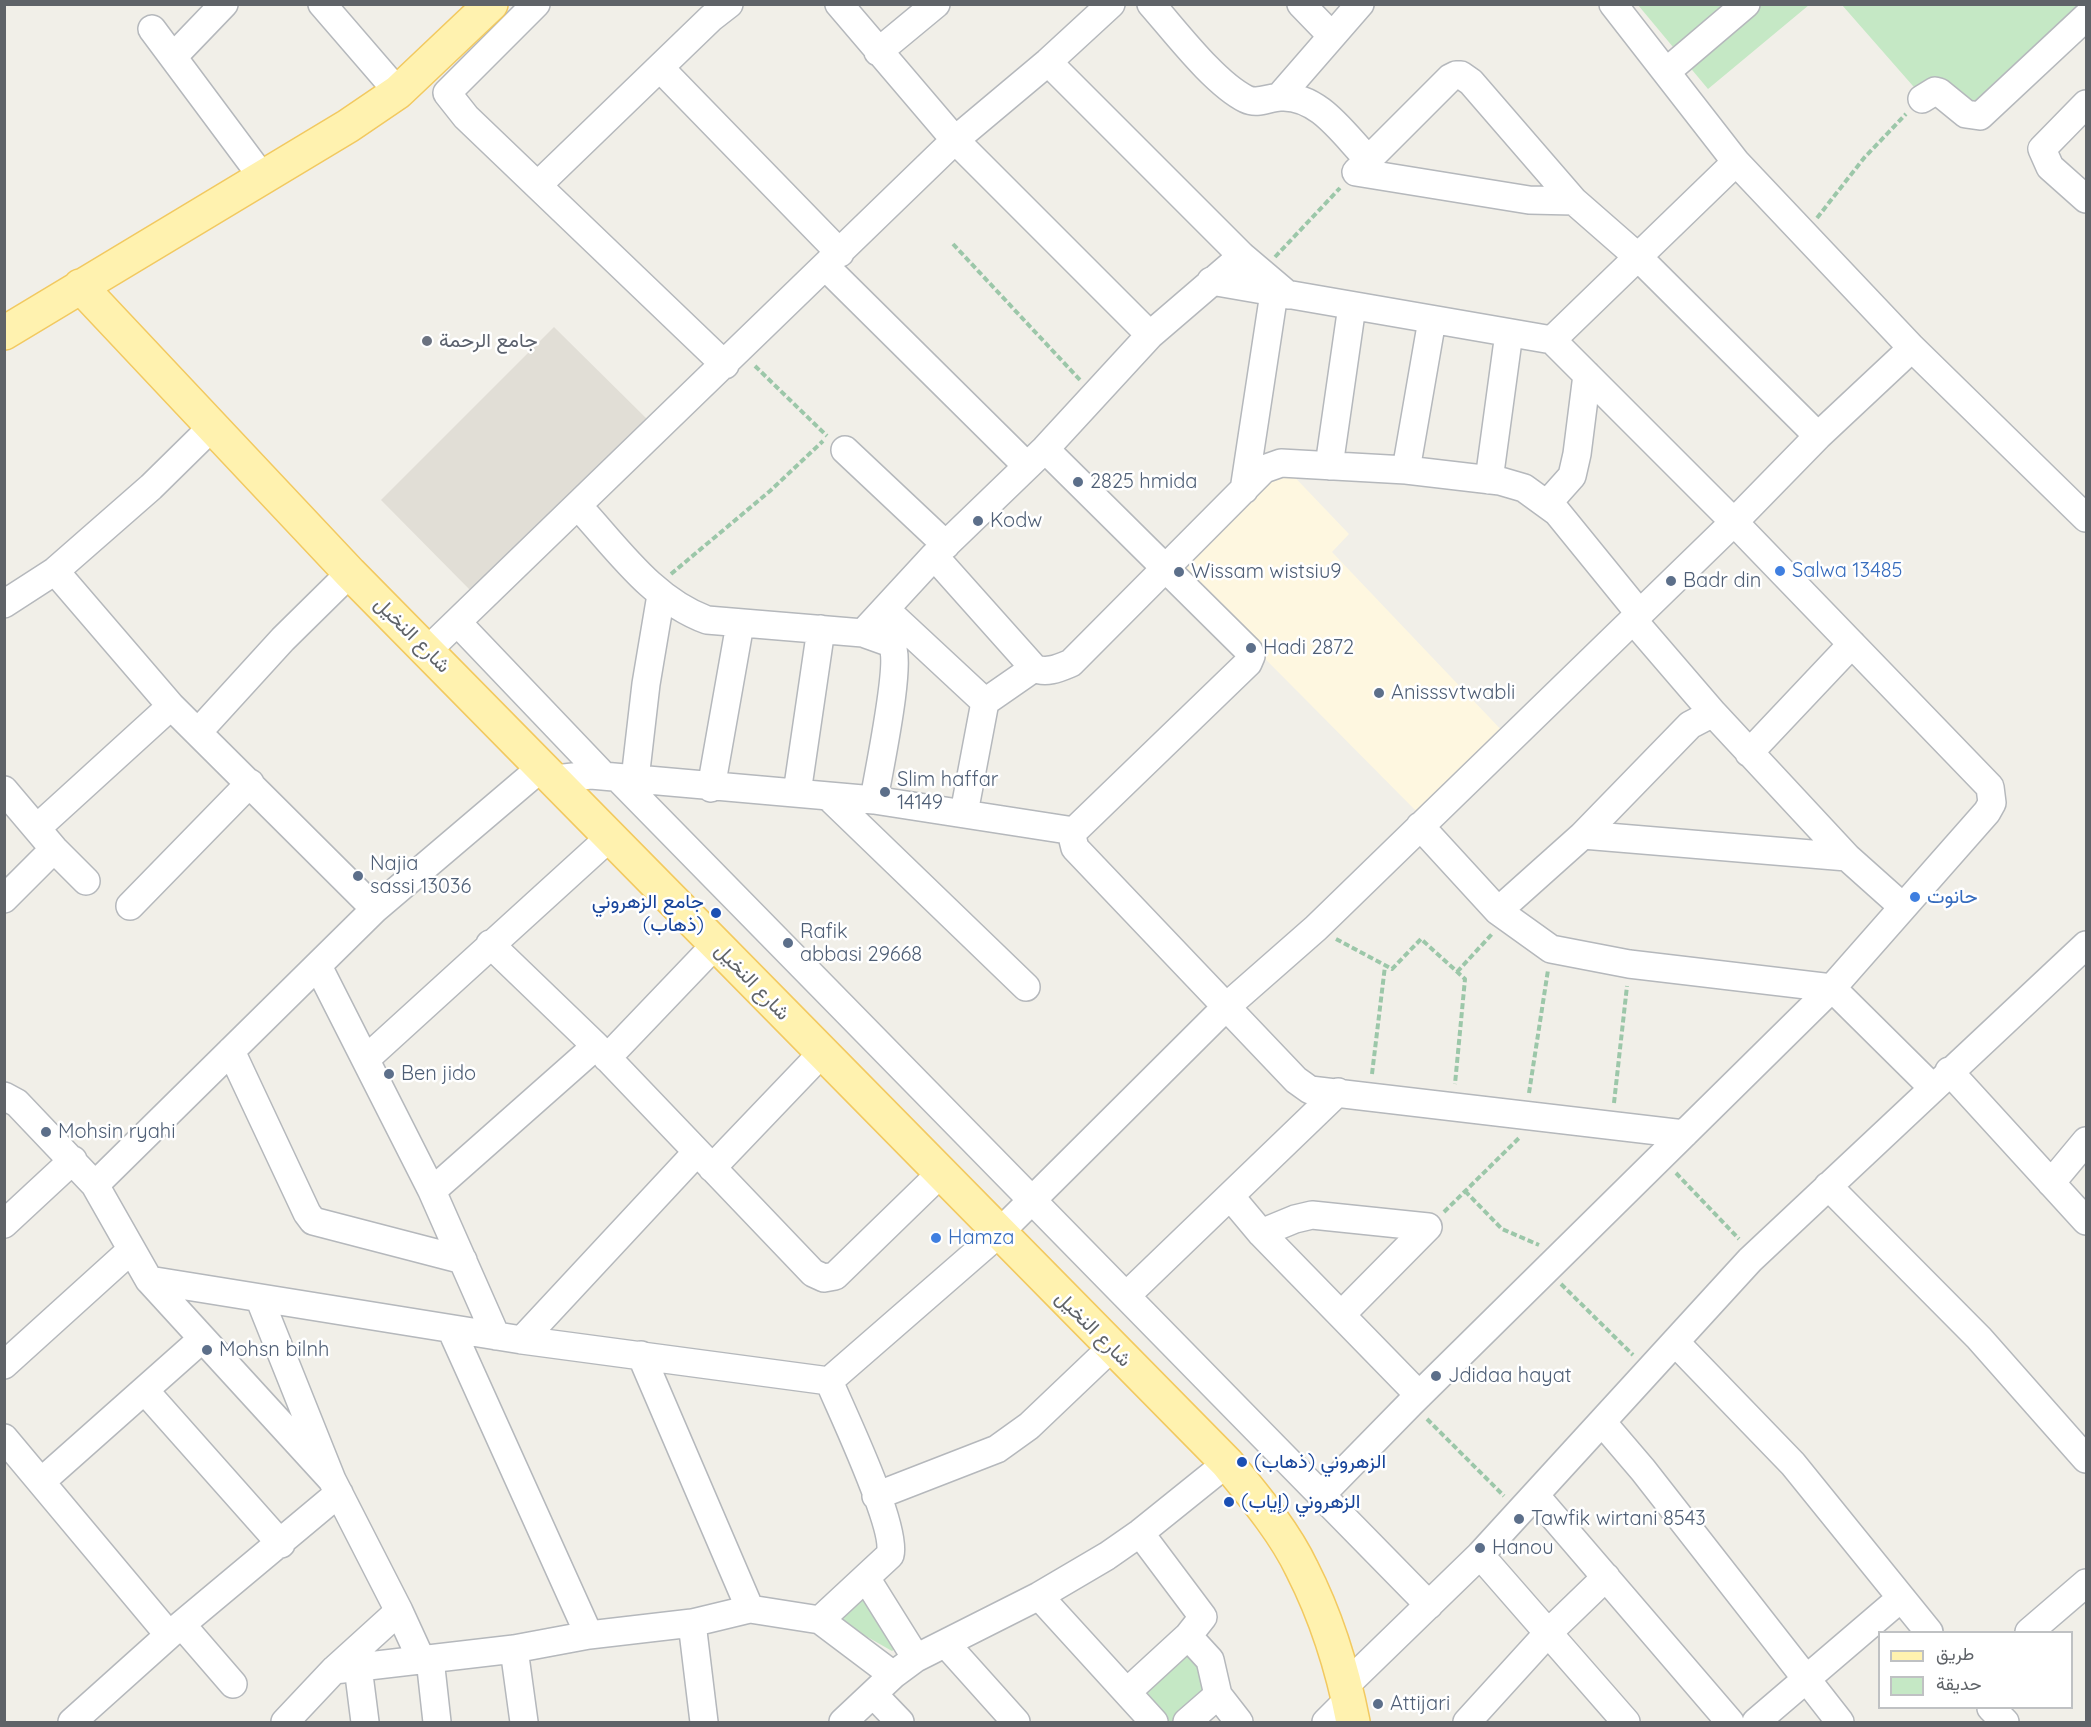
<!DOCTYPE html>
<html>
<head>
<meta charset="utf-8">
<style>
	body { margin:0 }
	#map { position:relative; width:2091px; height:1727px; overflow:hidden; background:#f1efe8; font-family:Quicksand,Vazirmatn,sans-serif }
	canvas { display:block }
	.frame { position:absolute; inset:0; border:6px solid #5f6368; pointer-events:none }
	.legend { position:absolute; left:1878px; top:1631px; width:195px; height:78px; box-sizing:border-box; background:#fff; border:2px solid #bfc1c3; margin:0; padding:8px 10px; list-style:none; font-size:18px; color:#5f6368 }
	.legend li { display:flex; align-items:center; gap:12px; height:30px }
	.legend b { width:30px; border:2px solid #bfc1c3 }
</style>
</head>
<body>
<div id="map">
<canvas width="2091" height="1727"></canvas>
<div class="frame"></div>
<ul class="legend">
<li><b style="height:8px;background:#fff2af"></b>طريق</li>
<li><b style="height:16px;background:#c5e8c5"></b>حديقة</li>
</ul>
</div>
<script>
const context = document.querySelector('canvas').getContext('2d');
context.lineJoin = 'round';
function fillPath(path, color) { context.fillStyle = color; context.fill(path, 'evenodd'); }
function stroke(path, color, width, dash) { context.strokeStyle = color; context.lineWidth = width; context.lineCap = dash ? 'butt' : 'round'; context.setLineDash(dash || []); context.stroke(path); }
function label(font, color, halo, rows, align = 'center') {
  context.font = font + ' Quicksand,Vazirmatn,sans-serif'; context.lineWidth = 5; context.setLineDash([]); context.textBaseline = 'middle'; context.strokeStyle = halo; context.fillStyle = color; for (const [text, x, y, turn = 0] of rows) {
    context.save(); context.translate(x, y); context.rotate((+turn || 0) * Math.PI / 180); context.textAlign = isNaN(turn) ? turn : align; if (halo) context.strokeText(text, 0, 0); context.fillText(text, 0, 0); context.restore();
  }
}
const commercial = new Path2D(`
	M1284,466L1349,534L1332,552L1508,737L1424,819L1177,570Z`);
const education = new Path2D(`
	M554,327L648,420L471,591L381,500Z`);
const green = new Path2D(`
	M2086,4L1974,115L1920,94L1842,5Z
	M1638,5H1809L1708,89Z
	M869,1590L901,1645L892,1651L834,1618Z
	M1187,1643L1212,1693L1178,1722H1161L1135,1693Z`);
const path = new Path2D(`
	M1817,218L1864,158L1906,114
	M953,244L1080,380
	M1275,257L1340,188
	M755,366L827,436
	M671,574L770,491L823,441
	M1336,939L1392,969L1421,939L1465,979L1455,1084
	M1457,972L1492,934
	M1372,1074L1385,966
	M1529,1093L1548,970
	M1614,1103L1627,986
	M1676,1173L1739,1239
	M1465,1191L1502,1229L1539,1245
	M1444,1212L1520,1137
	M1561,1284L1633,1355
	M1427,1419L1504,1496`);
const minor = new Path2D(`
	M322,4L398,92
	M536,4L447,93L466,117L725,365
	M839,4L955,140L1150,335
	M1151,4C1175,31 1214,83 1246,99C1258,105 1269,97 1281,97C1319,95 1344,135 1368,159
	M1301,4L1331,35
	M1613,4L1736,162L1912,348L2086,518
	M152,29L263,178
	M878,52L936,4
	M174,56L224,4
	M1048,62L1242,256L1288,295
	M660,68L840,253
	M1666,72L1746,4
	M1456,75H1461L1471,82L1574,201L1529,200L1356,172L1450,78Z
	M1280,96L1360,4
	M1922,99L1935,91L1939,92L1966,114L1980,116L2086,17
	M2086,104L2042,149L2050,167L2086,199
	M538,185L711,18L729,4
	M1574,201L1638,257L1818,436
	M826,267L1026,465
	M1211,281L1552,340L1734,522L1990,787L1992,803L1987,812L1832,988L1411,1403L1321,1495
	M1552,340L1736,162
	M1045,449L1249,651L1251,656L1248,663L1074,831L1072,836L1075,848L1296,1080L1310,1090L1684,1134
	M845,450L946,545
	M1329,466L1352,306
	M1406,470L1432,320
	M1489,480L1509,333
	M1244,490L1274,293
	M1547,504L1572,476L1577,454L1587,375
	M578,506C617,548 652,600 707,620L863,633L934,556L1045,449L1150,335L1242,256
	M934,556L1034,668
	M55,571L171,706L375,909
	M4,604L55,571L151,487L212,427
	M885,609L985,702L964,813
	M1633,620L1713,713
	M457,622L604,776
	M863,633L891,643C903,661 878,773 874,800
	M428,650L955,140L1048,62L1111,4
	M985,702L1034,668C1046,674 1059,668 1071,663L1264,469L1281,463L1406,470L1500,481L1524,488L1557,512L1640,614
	M199,731L283,639L350,573
	M1749,753L1852,644
	M618,778L1429,1605
	M555,779L591,775L874,800L1074,831
	M635,779L646,684L661,595
	M711,788L740,624
	M4,790L54,849L86,881
	M797,793L821,629
	M829,797L1026,987
	M1420,826L1498,911L1551,949L1629,964L1832,988L1932,1087
	M37,828L171,706
	M1583,835L1690,725L1713,713L1847,857
	M4,899L54,849
	M130,906L250,783
	M1498,911L1583,835L1847,857L1903,907
	M490,944L596,1046L813,1273L824,1278L835,1276L940,1174
	M319,968L432,1191L496,1336
	M231,1051L307,1213L313,1221L463,1260
	M607,1058L716,944
	M366,1059L610,837
	M1949,1071L2086,1221
	M4,1096L17,1103L95,1185L149,1280L332,1480
	M712,1168L822,1053
	M2051,1183L2086,1141
	M95,1185L375,909L542,767
	M1828,1186L1979,1338L2086,1459
	M432,1191L596,1046
	M1230,1196L1261,1233L1419,1395
	M4,1224L73,1160
	M1261,1233L1295,1219L1312,1215L1428,1227L1342,1314
	M149,1280L522,1340L829,1381L998,1234L1226,1007L1316,928L1734,522L1818,436L1912,348
	M1126,1296L1338,1092
	M260,1300L332,1480L399,1611L421,1659
	M451,1329L589,1635
	M522,1340L697,1152
	M1675,1342L1793,1464L1929,1632
	M641,1355L750,1609
	M4,1365L130,1251
	M146,1392L281,1544
	M1602,1422L1643,1470L1840,1722
	M4,1438L169,1635
	M42,1481L202,1339
	M1535,1495L1730,1722
	M876,1496L997,1449L1029,1426L1112,1347
	M1480,1555L1626,1722
	M866,1578L916,1658
	M1039,1596L1154,1722
	M820,1620L890,1555C898,1528 842,1412 829,1381
	M692,1623L704,1722
	M182,1625L233,1684
	M2029,1632L2086,1583
	M1188,1636L1210,1660L1218,1695L1239,1722
	M946,1644L1016,1722
	M514,1649L524,1722
	M430,1659L437,1722
	M358,1667L365,1722
	M334,1670L514,1649L589,1635L692,1623L750,1609L820,1620L893,1675
	M1345,1686L1480,1555L1750,1260L2086,945
	M1127,1692L1188,1636L1203,1617L1140,1533
	M874,1695L900,1722
	M1991,1708L2005,1722
	M72,1722L169,1635L339,1493
	M285,1722L334,1670L399,1611
	M843,1722L893,1675L916,1658L1039,1596L1107,1556L1140,1533L1227,1463
	M1187,1722L1218,1695
	M1326,1722L1348,1700
	M1467,1722L1548,1633L1606,1577
	M1756,1722L1901,1598`);
const major = new Path2D(`
	M80,286L350,573L1227,1463C1254,1496 1284,1531 1302,1569C1326,1616 1343,1671 1353,1722
	M4,333L348,126L398,92L491,4`);
const markers = [
	[427,341,6,"#6b7280"],
	[1078,482,6,"#5c6f8a"],
	[978,521,6,"#5c6f8a"],
	[1780,571,6,"#3f7fe0"],
	[1179,572,6,"#5c6f8a"],
	[1671,581,6,"#5c6f8a"],
	[1251,648,6,"#5c6f8a"],
	[1379,693,6,"#5c6f8a"],
	[885,792,6,"#5c6f8a"],
	[358,876,6,"#5c6f8a"],
	[1915,897,6,"#3f7fe0"],
	[716,913,6,"#1a4fb4"],
	[788,943,6,"#5c6f8a"],
	[389,1074,6,"#5c6f8a"],
	[46,1132,6,"#5c6f8a"],
	[936,1238,6,"#3f7fe0"],
	[207,1350,6,"#5c6f8a"],
	[1436,1376,6,"#5c6f8a"],
	[1242,1462,6,"#1a4fb4"],
	[1229,1502,6,"#1a4fb4"],
	[1519,1519,6,"#5c6f8a"],
	[1480,1548,6,"#5c6f8a"],
	[1378,1704,6,"#5c6f8a"]
];
const worshipNames = [
	["جامع الرحمة",439,341]
];
const serviceNames = [
	["2825 hmida",1090,482],
	["Kodw",990,521],
	["Wissam wistsiu9",1191,572],
	["Badr din",1683,581],
	["Hadi 2872",1263,648],
	["Anisssvtwabli",1391,693],
	["Slim haffar",897,780],
	["14149",897,803],
	["Najia",370,864],
	["sassi 13036",370,887],
	["Rafik",800,932],
	["abbasi 29668",800,955],
	["Ben jido",401,1074],
	["Mohsin ryahi",58,1132],
	["Mohsn bilnh",219,1350],
	["Jdidaa hayat",1448,1376],
	["Tawfik wirtani 8543",1531,1519],
	["Hanou",1492,1548],
	["Attijari",1390,1704]
];
const shopNames = [
	["Salwa 13485",1792,571],
	["حانوت",1927,897],
	["Hamza",948,1238]
];
const streetNames = [
	["شارع النخيل",412,635,45],
	["شارع النخيل",752,982,46],
	["شارع النخيل",1093,1329,45]
];
const transitNames = [
	["جامع الزهروني",704,902,"right"],
	["(ذهاب)",704,925,"right"],
	["الزهروني (ذهاب)",1254,1462],
	["الزهروني (إياب)",1241,1502]
];
fillPath(commercial, '#fef7e0');
fillPath(education, '#e1ded6');
fillPath(green, '#c5e8c5');
stroke(minor, '#b5b8bc', 30);
stroke(major, '#f2c960', 36);
stroke(path, '#9cc7a9', 4, [6, 3]);
stroke(minor, '#fff', 27);
stroke(major, '#fff2af', 33);
for (const [x, y, r, color] of markers) { const dot = new Path2D(); dot.arc(x, y, r, 0, 2 * Math.PI); context.fillStyle = color; context.fill(dot); stroke(dot, '#fff', 2); }
label('20px', '#5b616d', '#fff', worshipNames, 'left');
label('20px', '#4e5e75', '#fff', serviceNames, 'left');
label('20px', '#366cbe', '#fff', shopNames, 'left');
label('20px', '#5f6368', '#fff', streetNames);
label('20px', '#164399', '#fff', transitNames, 'left');
</script>
</body>
</html>
